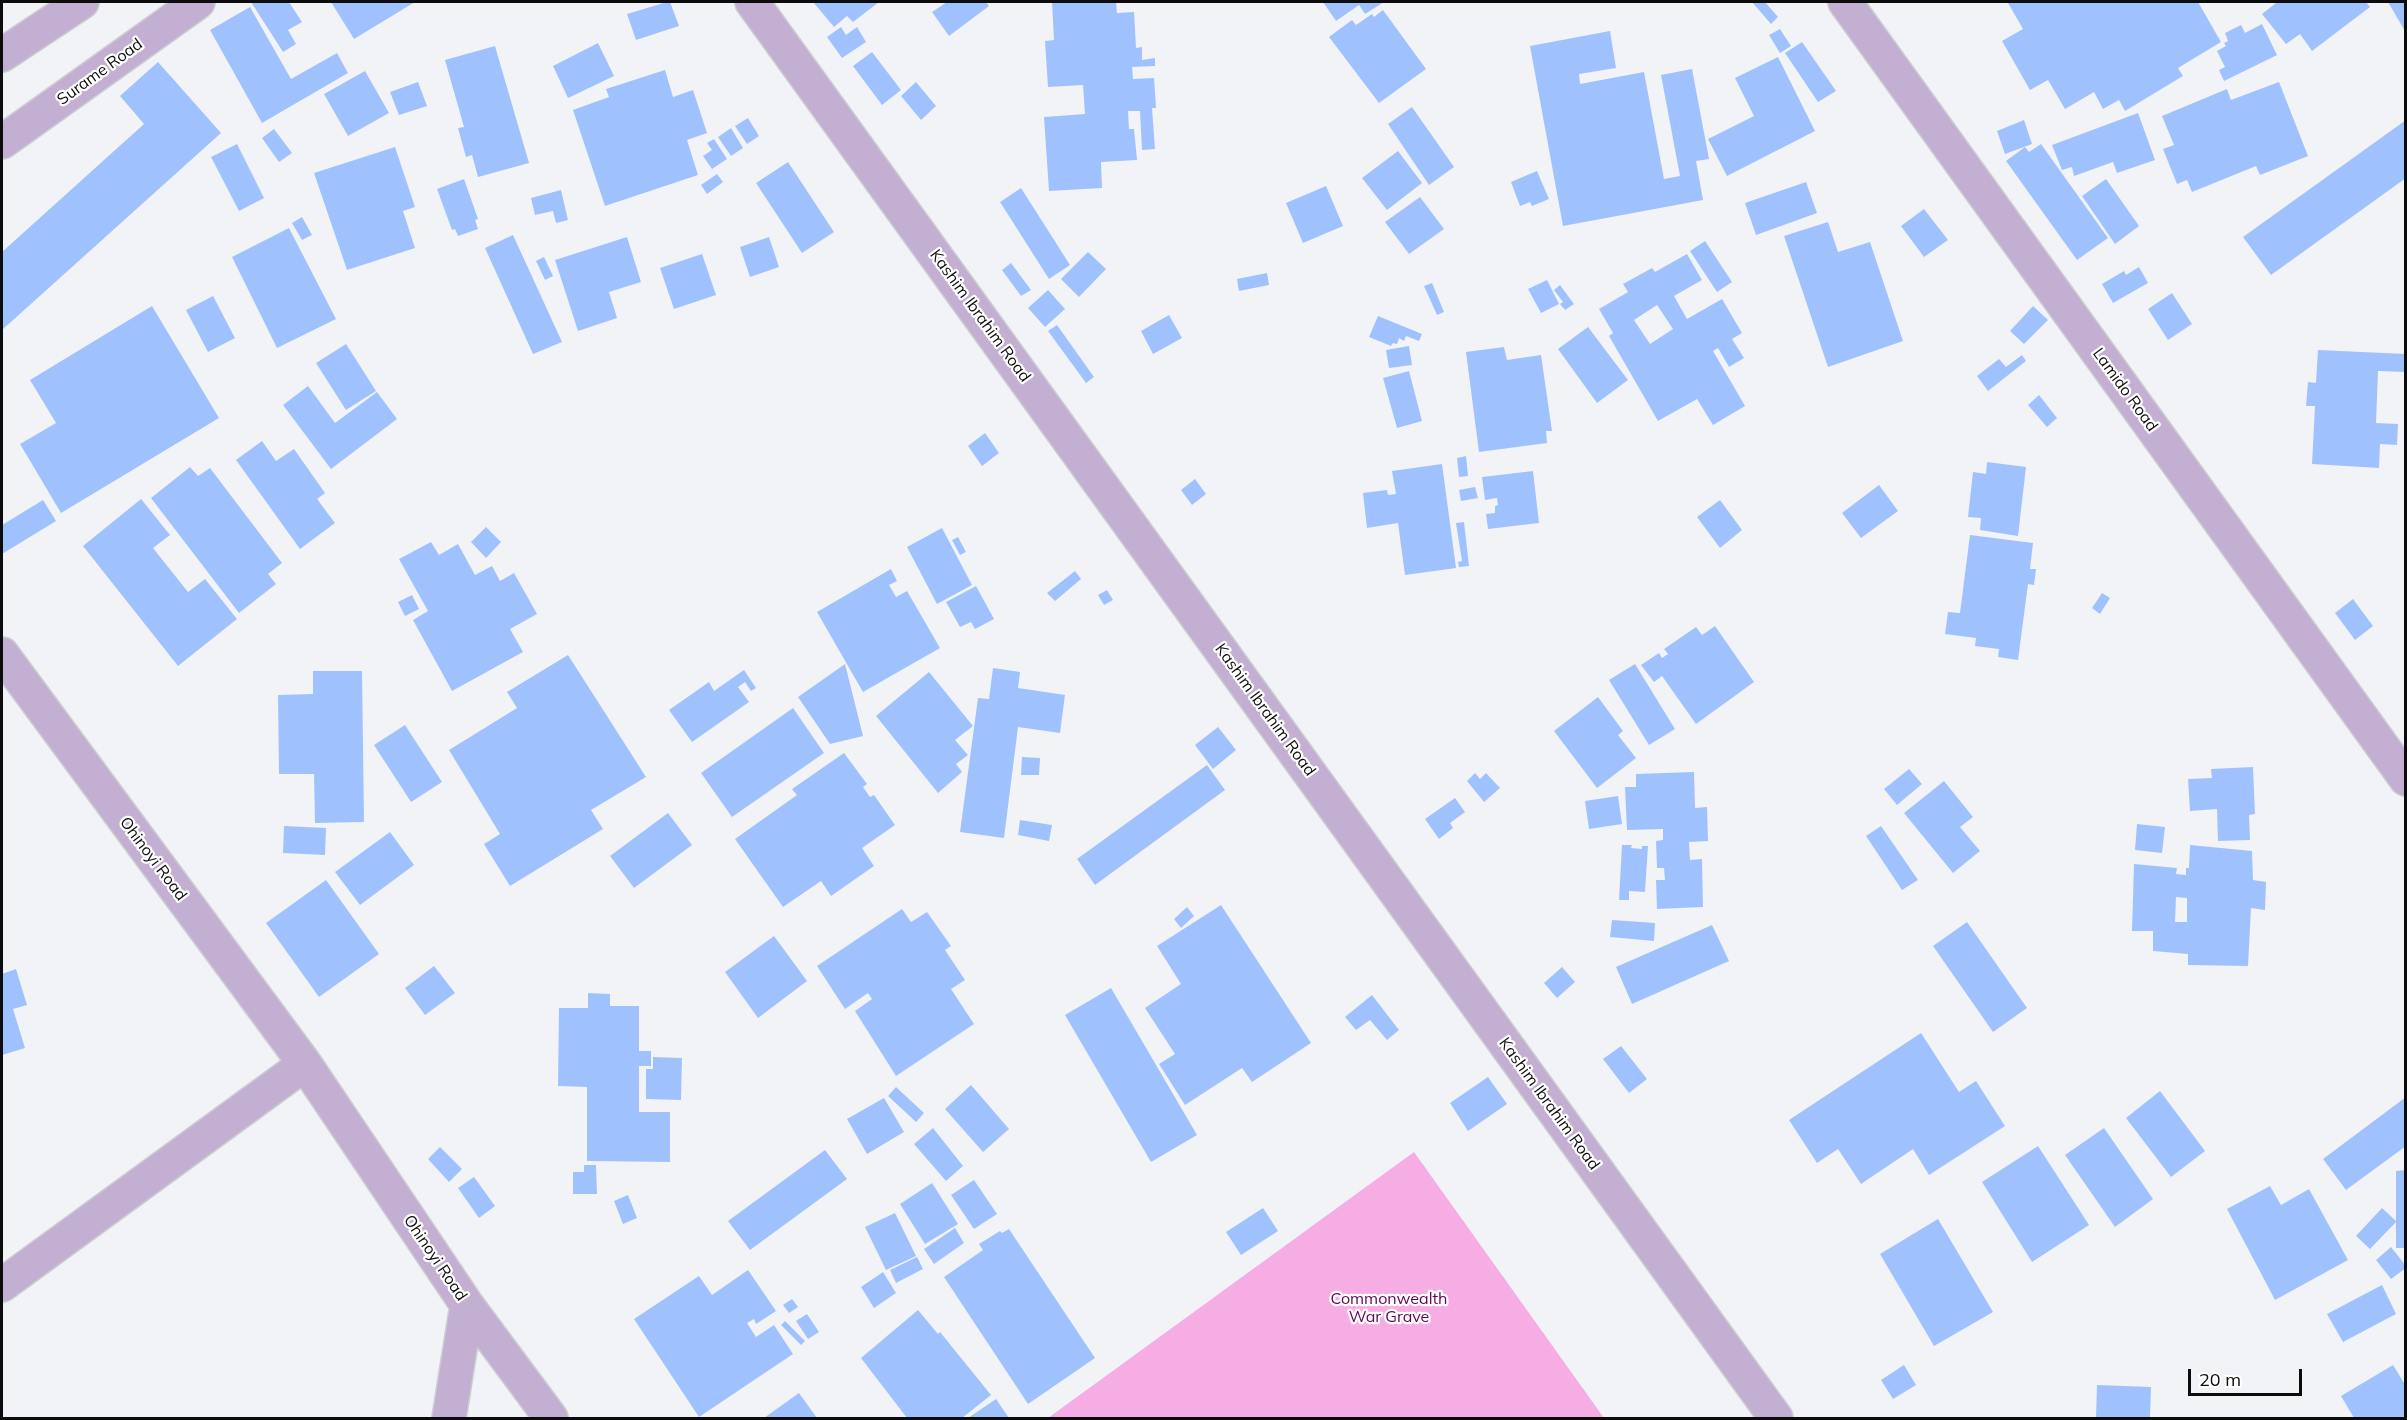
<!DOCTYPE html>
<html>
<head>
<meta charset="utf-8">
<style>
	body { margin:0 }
	#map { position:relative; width:2407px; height:1420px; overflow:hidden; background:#f2f3f7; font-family:Mulish,sans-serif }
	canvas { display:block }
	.frame { position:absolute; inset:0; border:3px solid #0c0c0d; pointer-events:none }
	.scale { position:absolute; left:2188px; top:1369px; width:114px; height:27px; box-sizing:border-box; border:3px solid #0c0c0d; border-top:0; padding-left:8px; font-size:18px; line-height:21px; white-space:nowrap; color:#0c0c0d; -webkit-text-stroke:4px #fff; paint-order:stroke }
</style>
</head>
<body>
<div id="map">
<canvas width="2407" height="1420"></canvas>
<div class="frame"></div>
<div class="scale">20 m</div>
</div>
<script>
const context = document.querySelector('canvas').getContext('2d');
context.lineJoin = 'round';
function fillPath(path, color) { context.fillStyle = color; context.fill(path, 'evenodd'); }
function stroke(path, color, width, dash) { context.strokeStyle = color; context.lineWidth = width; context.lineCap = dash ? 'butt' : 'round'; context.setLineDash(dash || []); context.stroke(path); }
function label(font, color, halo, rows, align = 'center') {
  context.font = font + ' Mulish,sans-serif'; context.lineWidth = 4.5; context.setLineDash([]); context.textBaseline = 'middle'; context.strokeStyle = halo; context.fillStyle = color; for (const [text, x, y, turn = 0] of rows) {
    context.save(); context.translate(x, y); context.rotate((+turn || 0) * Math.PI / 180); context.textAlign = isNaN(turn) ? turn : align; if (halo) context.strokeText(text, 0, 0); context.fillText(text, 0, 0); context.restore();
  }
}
const green = new Path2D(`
	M1414,1152L1604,1418H1048Z`);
const building = new Path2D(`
	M251,2H289L302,22L288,30L296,44L283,52Z
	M331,2H415L354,39Z
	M667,2H670L679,26L636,40L627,14Z
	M813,2H879L853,22L847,16L834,27Z
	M947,2H986L989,6L949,36L932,12Z
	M1052,2H1116L1117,13L1134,12L1136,48L1142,47V60L1155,58V66L1132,67L1133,79L1154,78L1156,108H1152L1155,149L1142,150L1140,111H1128L1129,129H1134L1137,160L1101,162L1102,188L1049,191L1044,117L1085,114L1083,85L1048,87L1045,41L1054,40Z
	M1323,2H1384L1365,14L1359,5L1336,21Z
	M1752,2H1765L1778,17L1771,24Z
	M2011,2H2198L2221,42L2178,68L2183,76L2125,111L2119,100L2103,109L2094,92L2065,109L2048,80L2030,90L2002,41L2023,29L2008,3Z
	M2274,2H2366L2370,7L2312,51L2300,34L2286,44L2262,14L2276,3Z
	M2388,2H2406V33Z
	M250,7L291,79L337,53L348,73L262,123L210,30Z
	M1383,10L1426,69L1379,103L1329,37L1352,20L1356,25L1372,14L1374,17Z
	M2262,24L2277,55L2224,81L2219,70L2225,67L2217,51L2226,46L2224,43L2228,41L2225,33L2241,25L2245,33Z
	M841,27L846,35L857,27L866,42L842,58L827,37Z
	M1780,29L1791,46L1780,53L1769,35Z
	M1610,31L1616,68L1579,74L1580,84L1644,72L1664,179L1680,176L1661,75L1692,69L1709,159L1696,161L1703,200L1563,226L1530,46Z
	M1802,42L1836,91L1818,102L1785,53Z
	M598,43L614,76L568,98L553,66Z
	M495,46L529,163L478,177L472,155L466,157L458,128L464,127L445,60Z
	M872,52L901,90L882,105L853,66Z
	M1778,57L1815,131L1727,176L1708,139L1754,116L1735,78Z
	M158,62L221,133L2,330V252L144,124L120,96Z
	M665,70L673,97L693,90L707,133L687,140L698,175L605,206L573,110L609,97L606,89Z
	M365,71L389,113L348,136L324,94Z
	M418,82L427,106L399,115L390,92Z
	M916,82L936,106L921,120L901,96Z
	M2279,82L2308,156L2260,175L2256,166L2192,192L2187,180L2177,184L2163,149L2174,145L2162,116L2227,89L2231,100Z
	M1412,107L1454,167L1429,185L1388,124Z
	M2138,113L2155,160L2117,173L2113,162L2074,176L2072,167L2062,170L2052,145Z
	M748,118L759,136L747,144L735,126Z
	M2024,120L2032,144L2005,154L1997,131Z
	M2406,120V178L2271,275L2243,237Z
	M731,128L743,148L731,156L718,137Z
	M274,129L292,153L279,162L262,138Z
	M714,139L727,159L712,169L703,156L712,150L707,143Z
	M237,144L264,198L239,211L211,157Z
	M2041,144L2108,238L2077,260L2006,161L2025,147L2029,152Z
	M395,147L415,207L403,211L415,248L347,270L314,173Z
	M1398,151L1422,183L1387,210L1362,178Z
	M788,162L834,232L802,253L756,183Z
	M1537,171L1549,199L1532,206L1530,202L1520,206L1511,182Z
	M717,174L723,182L707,194L701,185Z
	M464,179L478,219L475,220L478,229L458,236L455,229L452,230L437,189Z
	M2106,179L2139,226L2115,244L2082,196Z
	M1806,182L1817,213L1756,235L1745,203Z
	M1326,186L1343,226L1303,243L1286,203Z
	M1021,188L1070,265L1049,279L1000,202Z
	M561,190L568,220L556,223L553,211L535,215L531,198Z
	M1420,197L1444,229L1409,254L1385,222Z
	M1924,209L1948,240L1924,257L1901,226Z
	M302,217L312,235L302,240L292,223Z
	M1828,222L1838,252L1870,242L1903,341L1828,367L1784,236Z
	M289,228L336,319L277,348L232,257Z
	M513,235L562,342L533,354L485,248Z
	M627,237L641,282L609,292L617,318L578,331L555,260Z
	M769,237L779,267L750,277L740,247Z
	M1705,241L1732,282L1717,292L1690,251Z
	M1088,252L1106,269L1079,297L1061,279Z
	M702,254L716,295L674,309L660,268Z
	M1687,254L1702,280L1674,296L1687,319L1722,299L1742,333L1732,339L1744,358L1729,367L1718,348L1713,351L1745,406L1713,425L1697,399L1658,421L1609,336L1613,333L1599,309L1628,292L1623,284L1652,268L1655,272ZM1657,305L1673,329L1650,344L1634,320Z
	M544,257L553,276L545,280L536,261Z
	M1011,263L1031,290L1021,296L1002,270Z
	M2139,267L2148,283L2113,303L2102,284L2124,271L2126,275Z
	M1267,273L1269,285L1239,291L1237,279Z
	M1547,280L1559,304L1541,313L1528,289Z
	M1432,283L1444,312L1437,315L1424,286Z
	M1560,285L1574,304L1565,310L1560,304L1563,302L1554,290Z
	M1048,290L1065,309L1045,327L1028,308Z
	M2172,293L2192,324L2168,340L2148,309Z
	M213,296L235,338L208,352L186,310Z
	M152,306L219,418L61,513L20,444L56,423L30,380Z
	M2033,306L2048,320L2024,344L2010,331Z
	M1169,315L1182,338L1153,354L1141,331Z
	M1378,316L1422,334L1419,341L1406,336L1404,341L1399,338L1397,344L1393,343L1391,346L1369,337Z
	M1057,325L1094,377L1086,383L1048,331Z
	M1588,327L1628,380L1597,403L1558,349Z
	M346,344L376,391L346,410L316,363Z
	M1409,346L1412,365L1389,368L1386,350Z
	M1504,347L1507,360L1541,355L1552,431H1546L1547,443L1479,452L1466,352Z
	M2318,350L2406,354V372L2378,371L2376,423L2398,424L2397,445L2380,444L2379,468L2312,464L2315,406H2306L2308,382L2316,383Z
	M2022,355L2026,361L1988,391L1977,376L1999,359L2006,367Z
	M1409,371L1422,421L1397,428L1383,378Z
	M308,386L335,423L377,392L397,419L331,469L283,405Z
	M2039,395L2057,418L2047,427L2028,405Z
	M985,433L999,453L982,466L968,446Z
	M262,441L276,461L294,449L325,493L317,499L335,523L300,549L236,460Z
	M1466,456L1468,476L1459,477L1457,458Z
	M1987,462L2026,467L2018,536L1980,530L1981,518L1968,517L1973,472L1986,474Z
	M1442,464L1456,568L1405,575L1398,523L1367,528L1363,493L1387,490L1388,495L1396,494L1392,471Z
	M190,467L198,476L210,468L282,563L268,574L276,584L239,613L151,498Z
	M1533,471L1539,523L1488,529L1486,514L1495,513V506L1498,505L1497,498L1485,500L1482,477Z
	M1195,479L1206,494L1192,505L1181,490Z
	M1879,485L1898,511L1861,538L1842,513Z
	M1475,487L1478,498L1461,501L1459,490Z
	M141,499L170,535L153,548L188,592L205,579L237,619L178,666L83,546Z
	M43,500L56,521L2,554V525Z
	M1720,500L1742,530L1720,548L1697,517Z
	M1464,522L1469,566L1459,567L1458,562L1462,561L1456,523Z
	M486,527L501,542L486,558L471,542Z
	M942,528L972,585L937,604L907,547Z
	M1970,535L2033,543L2030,569H2036L2034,585L2028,584L2018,660L1998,657L1999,649L1975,646L1976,638L1945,634L1948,612L1960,613Z
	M958,537L966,552L960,555L952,540Z
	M431,542L439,555L458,544L475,575L492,566L500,581L514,573L537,614L510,629L523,652L452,691L413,620L428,611L399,559Z
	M891,569L897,581L889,585L896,597L907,591L940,648L863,692L817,612Z
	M1075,571L1081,579L1055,601L1047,593Z
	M976,586L994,619L975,629L971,622L960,627L946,602Z
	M1107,590L1113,600L1104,605L1098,595Z
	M2102,593L2110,598L2100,614L2092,608Z
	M412,595L419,609L405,616L398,602Z
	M2353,599L2373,626L2355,640L2335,613Z
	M1715,626L1754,682L1696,724L1662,676L1654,682L1641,665L1659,653L1662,658L1668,654L1664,649L1696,627L1702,635Z
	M568,655L646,777L591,810L603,829L510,886L484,844L500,834L449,750L517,708L507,692Z
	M845,664L863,736L830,744L798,697Z
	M1635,664L1675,729L1649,745L1609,680Z
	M993,668L1020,672L1018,688L1065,695L1060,733L1018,727L1004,838L960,832L978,698L989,699Z
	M744,670L756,688L751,691L745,682L738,687L749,702L692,742L669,710L709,682L714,691Z
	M313,671H362L364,822L315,823L314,774H279L278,695L313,694Z
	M929,672L973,726L955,740L968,755L956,764L962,772L938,793L876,716Z
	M1598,697L1623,731L1618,735L1636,758L1597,788L1554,731Z
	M793,708L824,753L732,817L701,773Z
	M405,725L442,782L411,802L374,745Z
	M1218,727L1236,750L1213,769L1195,745Z
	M844,753L867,784L863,787L870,797L874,795L895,825L862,848L874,866L831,896L821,881L783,907L735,839L797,795L792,789Z
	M1022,757L1040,758L1039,775H1021Z
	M1207,765L1225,790L1095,885L1077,859Z
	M2253,767L2255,814L2249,815L2250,840L2218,841L2217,809L2190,811L2188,779L2212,778L2211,769Z
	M1909,769L1922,784L1897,805L1884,789Z
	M1694,772L1695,808L1707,807L1708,841L1689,842L1690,860L1702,859L1703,907L1657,909L1656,880H1665L1664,868H1657L1656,841L1663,840V829L1627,830L1625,787H1636V774Z
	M1475,773L1480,779L1486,773L1500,788L1484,802L1467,781Z
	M1944,781L1973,817L1960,827L1980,851L1953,873L1904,813Z
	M1618,796L1622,824L1589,829L1585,801Z
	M1455,798L1465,812L1450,823L1453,828L1439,839L1425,819Z
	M668,813L692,845L634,888L610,856Z
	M1020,820L1052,825L1049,841L1018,835Z
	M2137,824L2165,827L2162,853L2135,850Z
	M284,826L326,828L325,855L283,853Z
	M1881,826L1918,880L1902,890L1866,836Z
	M390,832L414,865L360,905L335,872Z
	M1622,845H1632L1631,848L1642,849V846H1648L1645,892L1629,891V900H1619Z
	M2190,845L2252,851L2253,880L2266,882L2265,910L2251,908L2248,966L2188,965V954L2153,951V931H2132L2134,864L2177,868L2176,874L2186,875V868H2189ZM2176,897L2187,898V922H2175Z
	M326,880L379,954L319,997L266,923Z
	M1221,905L1311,1043L1252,1082L1242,1068L1185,1105L1159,1064L1175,1054L1145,1008L1181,984L1157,946Z
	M1187,907L1194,916L1181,928L1174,919Z
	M902,909L911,922L927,912L951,946L945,950L965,980L951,989L974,1024L896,1076L855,1011L872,999L868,993L845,1009L817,966Z
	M1612,920L1655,923L1654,941L1610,937Z
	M1967,922L2027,1008L1993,1032L1933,946Z
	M1712,925L1729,961L1632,1004L1616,967Z
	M774,936L807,981L758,1018L725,972Z
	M434,966L455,993L425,1015L405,988Z
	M1562,967L1575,982L1557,998L1544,983Z
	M16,969L27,1005L13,1009L25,1048L2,1055V974Z
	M1111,988L1197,1135L1151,1162L1065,1015Z
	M588,993L610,994V1006H639V1051H651V1066H639V1112H670V1162L587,1161V1087L558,1086L559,1008H588Z
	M1372,995L1399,1030L1387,1040L1370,1020L1356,1030L1345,1017Z
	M1921,1033L1959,1092L1976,1081L2005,1126L1929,1175L1913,1149L1861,1184L1838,1149L1817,1163L1789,1120Z
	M1621,1046L1647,1079L1629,1093L1603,1059Z
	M653,1057L682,1058L681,1100L646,1099V1069H653Z
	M1488,1077L1507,1104L1468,1131L1450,1103Z
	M971,1085L1009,1129L983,1152L945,1109Z
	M896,1087L924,1113L916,1122L888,1096Z
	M2160,1091L2205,1151L2171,1177L2126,1118Z
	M2406,1097V1146L2346,1190L2323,1159Z
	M884,1098L904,1132L867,1154L847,1119Z
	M933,1128L963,1166L946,1181L914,1144Z
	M2104,1128L2153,1199L2115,1227L2065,1155Z
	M2038,1146L2089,1225L2032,1262L1982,1182Z
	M440,1147L462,1169L449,1182L428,1159Z
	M825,1150L847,1179L750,1250L728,1221Z
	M584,1165H596L597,1194H573V1172H584Z
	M2406,1170V1248H2396V1222L2370,1249L2356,1236L2382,1208L2396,1221V1171Z
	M474,1177L495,1206L479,1218L458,1188Z
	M974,1180L997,1214L974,1229L951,1195Z
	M932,1183L958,1224L925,1244L900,1204Z
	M2270,1186L2281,1205L2309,1189L2348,1260L2275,1300L2227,1209Z
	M628,1195L637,1218L623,1224L614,1201Z
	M1263,1208L1278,1231L1241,1255L1226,1232Z
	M895,1213L916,1256L886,1270L865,1227Z
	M1938,1219L1993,1312L1934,1346L1880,1254Z
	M955,1228L964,1243L934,1264L924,1249Z
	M1009,1229L1095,1358L1028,1404L944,1277L983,1250L979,1244L1000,1231L1002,1233Z
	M2391,1247L2406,1266V1268L2391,1279L2376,1260Z
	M917,1257L923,1269L896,1283L890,1270Z
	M748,1270L776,1311L756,1324L754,1319L747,1323L756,1337L774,1325L793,1354L699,1417L634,1319L699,1276L712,1295Z
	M883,1272L896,1293L874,1308L861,1287Z
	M2382,1285L2396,1314L2343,1342L2327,1314Z
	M792,1299L798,1307L789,1313L783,1305Z
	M918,1310L938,1334L940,1332L991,1395L962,1418H907L861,1358Z
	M807,1314L819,1332L808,1339L796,1321Z
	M785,1321L805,1341L801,1345L781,1325Z
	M1904,1365L1916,1385L1893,1399L1881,1380Z
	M2393,1365L2406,1386V1418H2354L2341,1396Z
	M2097,1385L2151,1387L2150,1418H2096Z
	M799,1393L817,1418H764Z
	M996,1399L1009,1418H968Z`);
const minor = new Path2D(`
	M752,2L1776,1418
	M1845,2L2406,779
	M2,55L82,2
	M2,142L198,2
	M2,654L305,1064L467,1305L551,1418
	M2,1285L305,1064
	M449,1418L467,1305`);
const streetNames = [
	["Surame Road",100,72,-36],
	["Kashim Ibrahim Road",980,316,54],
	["Lamido Road",2125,390,54],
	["Kashim Ibrahim Road",1265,710,54],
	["Ohinoyi Road",153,859,53],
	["Kashim Ibrahim Road",1549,1104,54],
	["Ohinoyi Road",435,1258,56]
];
const parkNames = [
	["Commonwealth",1389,1299],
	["War Grave",1389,1317]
];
fillPath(green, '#f5ade4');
fillPath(building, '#9fc2fe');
stroke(minor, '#cdced2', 36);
stroke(minor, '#c2afd2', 33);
label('16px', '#0c0c0d', '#fff', streetNames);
label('16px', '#610355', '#fff', parkNames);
</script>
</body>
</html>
